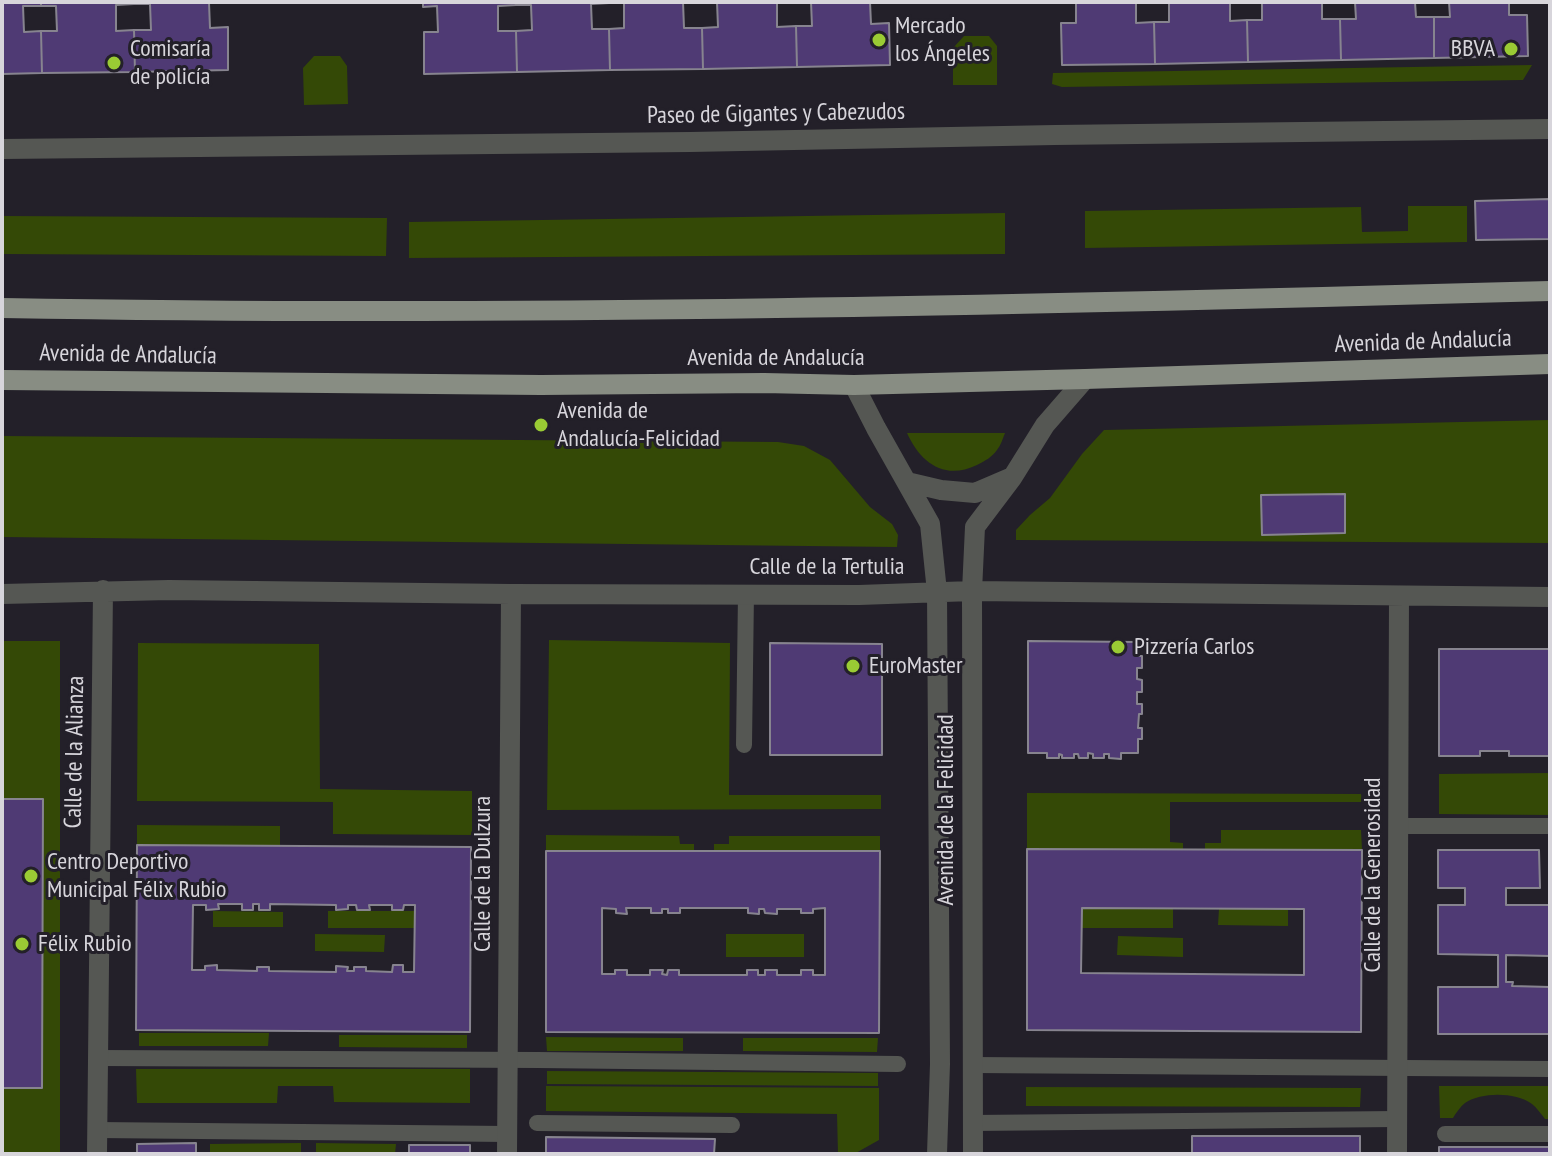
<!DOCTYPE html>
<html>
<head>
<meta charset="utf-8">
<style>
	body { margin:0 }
	#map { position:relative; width:1552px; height:1156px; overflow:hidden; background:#232029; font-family:"PT Sans Narrow",sans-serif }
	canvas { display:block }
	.frame { position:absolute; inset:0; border:4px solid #d7d5db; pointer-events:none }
</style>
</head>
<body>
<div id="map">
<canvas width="1552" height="1156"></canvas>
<div class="frame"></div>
</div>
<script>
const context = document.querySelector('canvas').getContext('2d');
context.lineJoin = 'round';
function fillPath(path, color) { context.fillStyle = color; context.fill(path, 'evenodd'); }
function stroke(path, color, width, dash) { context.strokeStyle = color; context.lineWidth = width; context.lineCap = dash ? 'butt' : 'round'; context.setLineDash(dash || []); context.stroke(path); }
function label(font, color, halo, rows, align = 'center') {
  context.font = font + ' "PT Sans Narrow",sans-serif'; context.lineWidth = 6; context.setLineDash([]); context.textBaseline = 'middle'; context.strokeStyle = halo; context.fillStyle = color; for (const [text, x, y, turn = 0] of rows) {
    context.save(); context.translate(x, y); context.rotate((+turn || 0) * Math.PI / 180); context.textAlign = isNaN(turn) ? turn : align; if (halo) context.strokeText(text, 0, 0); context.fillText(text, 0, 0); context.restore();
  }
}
const green = new Path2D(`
	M964,36H989L997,46V85H953V48Z
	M314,56H340L347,66L348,104L304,105L303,68Z
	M1532,65L1523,80L1062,87L1052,84L1053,73Z
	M1408,206H1467V242L1085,248V211L1361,207L1362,232L1408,231Z
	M1005,213V254L409,258V222Z
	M2,216L387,218L386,256L2,254Z
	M1550,420V543L1016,540V530L1030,515L1050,498L1082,454L1104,430Z
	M907,433H1005C1003,438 1001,445 997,450C992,457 985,461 977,465C944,481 920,462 907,433Z
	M2,436L778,442L804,446L830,460L870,507L892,524L898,535L897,547L2,537Z
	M549,640L730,643L729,795H881V809L547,810Z
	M2,641H60V1154H2Z
	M138,643L319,644L320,789L472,791V835L333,834V802L137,801Z
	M1550,773V815L1439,814V774Z
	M1027,793L1361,794L1362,802H1170V842L1183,843V849H1027Z
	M137,825L280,826V846L137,845Z
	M1221,830H1361L1362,850H1205V843H1221Z
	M546,835L679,836L680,844H694V851H546Z
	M729,836H880V851H714V844H729Z
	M1082,908L1173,909V928H1082Z
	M1219,909H1288V926L1218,925Z
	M213,911L283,912V927H213Z
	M328,911H415V928H328Z
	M315,934L385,935L384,952L315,951Z
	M726,934H804V957H726Z
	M1118,936L1183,938V957L1117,955Z
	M139,1033H269L268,1046H139Z
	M339,1035H467V1048L339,1047Z
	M546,1037L683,1038V1051H547Z
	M743,1038H878L877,1052L743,1051Z
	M136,1069H470V1103L334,1102L333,1086H278L277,1103H137Z
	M547,1071L878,1073V1086L547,1084Z
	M546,1086L879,1088V1140L854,1154H838L837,1114L546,1111Z
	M1439,1086H1550V1119H1545C1541,1114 1537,1108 1532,1104C1515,1092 1482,1092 1465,1103C1460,1107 1456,1113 1453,1118H1440Z
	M1026,1087L1361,1088L1360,1107L1026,1106Z
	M301,1143V1154H210V1144Z
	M316,1143L396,1144L395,1154H316Z`);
const building = new Path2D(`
	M2,2H41V6H23L24,32L41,31L42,73L2,74Z
	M41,2H134V4L116,5V31L134,30L135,72L42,73L41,31H57L56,6H41Z
	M134,2H227L209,3L210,28L228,27V70L135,72L134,30H151L150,4H134Z
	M423,2H515L516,5L498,6V31H516L517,72L424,74V32H438L437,6L423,7Z
	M515,2H609V3L591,4L592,29H609L610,70L517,72L516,31L532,30L531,5H516Z
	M609,2H695H683L684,28H702L703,69L610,70L609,29L624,28V3H609Z
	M717,2H777V27L796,26L797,67L703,69L702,28L718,27Z
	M811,2H870L871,24L889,23L890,65L797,67L796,26H812Z
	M1076,2H1136V23L1154,22L1155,64L1062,65L1061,23H1076Z
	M1169,2H1230V21L1247,20L1248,62L1155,64L1154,22H1169Z
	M1262,2H1322V19H1340L1341,60L1248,62L1247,20H1262Z
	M1355,2H1415L1416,17H1434V58L1341,60L1340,19H1356Z
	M1449,2H1509V15H1527L1528,56L1434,58V17H1450Z
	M1550,199V239L1476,240L1475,201Z
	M1345,494V533L1262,535L1261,495Z
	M1028,641L1138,642L1137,656H1142V668H1137V679L1142,680V692H1137V704H1142V714H1139L1138,728H1142V739H1138V753H1121V759L1109,758V754H1104V758H1093V754L1088,753V758H1079L1078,754H1074V758H1062V755L1059,754V758H1047V753H1028Z
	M770,643L882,644V755H770Z
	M1439,649H1550V756H1509V751H1480V756H1439Z
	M2,799H43L42,1088H2Z
	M137,845L471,847L470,1032L136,1030ZM218,904H242V910H253V904H259V910H270V904L336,905V910L348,909V905H356L357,910H370L369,905H392V910H403L404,905H415L414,972H403V965H393L392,972L366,971V967H354V971H347L348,967L336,966V972L269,971V967H257V971L217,970V965L205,966V970H192L193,905H206V910L219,909Z
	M1027,849L1362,850L1361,1032L1027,1030ZM1082,908L1304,909V975L1081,973Z
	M1438,850H1539L1540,888H1506V905H1550V956L1506,955V982H1513L1512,986L1550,987V1034H1438V987H1498V955L1438,954V905H1465V888H1438Z
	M546,851H880L879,1033L546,1032ZM602,908L616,909V913L627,914L626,908H651V913H662V909H668V913H680V908H748V913L759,914V909H764L765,913L777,914V909H801V913H813V909L825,908V975H813V970H801V975H777V970H765V975H758V970H747V975H679V970H668L667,975L662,974L663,970H650V975H627V970H615V974H602Z
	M1192,1136H1360V1154H1192Z
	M546,1137L715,1139L714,1154H546Z
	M196,1143V1154H137V1144Z
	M409,1145H470V1154H409Z
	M1439,1147H1550V1154H1439Z`);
const lane = new Path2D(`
	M744,745L746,593
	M1399,826H1550
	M98,1058L537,1060L898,1064
	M973,1065L1550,1069
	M537,1123L732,1125
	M972,1123L1397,1119
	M97,1130L507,1134
	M1445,1134H1550`);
const street = new Path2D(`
	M2,149L690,142L1055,135L1550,129
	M854,385L876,428L930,524L937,592L940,1064L937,1154
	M907,482L941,490L975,493L1010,478
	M2,594L169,590L511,594L859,595L972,591L1550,597
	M97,1154L103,590
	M507,1154L511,594
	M973,1154L972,591L975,527L1012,478L1045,425L1085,379
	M1397,1154L1399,597`);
const primary = new Path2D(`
	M2,308C518,317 1034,305 1550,291
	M2,380L541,385L764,383L854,385L1085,379L1550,364`);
const markers = [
	[879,40,8,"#9acb34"],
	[1511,49,8,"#9acb34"],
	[114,63,8,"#9acb34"],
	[541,425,8,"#9acb34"],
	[1118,647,8,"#9acb34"],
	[853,666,8,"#9acb34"],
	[31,876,8,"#9acb34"],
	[22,944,8,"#9acb34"]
];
const poiNames = [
	["Mercado",895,26],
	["los Ángeles",895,54],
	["Comisaría",130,49],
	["de policía",130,77],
	["BBVA",1495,49,"right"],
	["Avenida de",557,411],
	["Andalucía-Felicidad",557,439],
	["Pizzería Carlos",1134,647],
	["EuroMaster",869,666],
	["Centro Deportivo",47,862],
	["Municipal Félix Rubio",47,890],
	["Félix Rubio",38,944]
];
const streetNames = [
	["Paseo de Gigantes y Cabezudos",776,114,-1],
	["Avenida de Andalucía",1423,342,-2],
	["Avenida de Andalucía",128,355,1],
	["Avenida de Andalucía",776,358],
	["Calle de la Tertulia",827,567],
	["Calle de la Alianza",75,752,-89],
	["Avenida de la Felicidad",946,810,-90],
	["Calle de la Dulzura",483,874,-90],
	["Calle de la Generosidad",1373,875,-90]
];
fillPath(green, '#344906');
fillPath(building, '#4f3a74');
stroke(building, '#87848f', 2);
stroke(lane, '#555753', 16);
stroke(street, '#555753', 20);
stroke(primary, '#888d83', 20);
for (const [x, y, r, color] of markers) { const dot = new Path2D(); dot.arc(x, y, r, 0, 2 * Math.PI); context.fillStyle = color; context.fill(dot); stroke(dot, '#232029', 3); }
label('24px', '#d7d5db', '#232029', poiNames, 'left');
label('24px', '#d7d5db', '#232029', streetNames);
</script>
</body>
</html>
